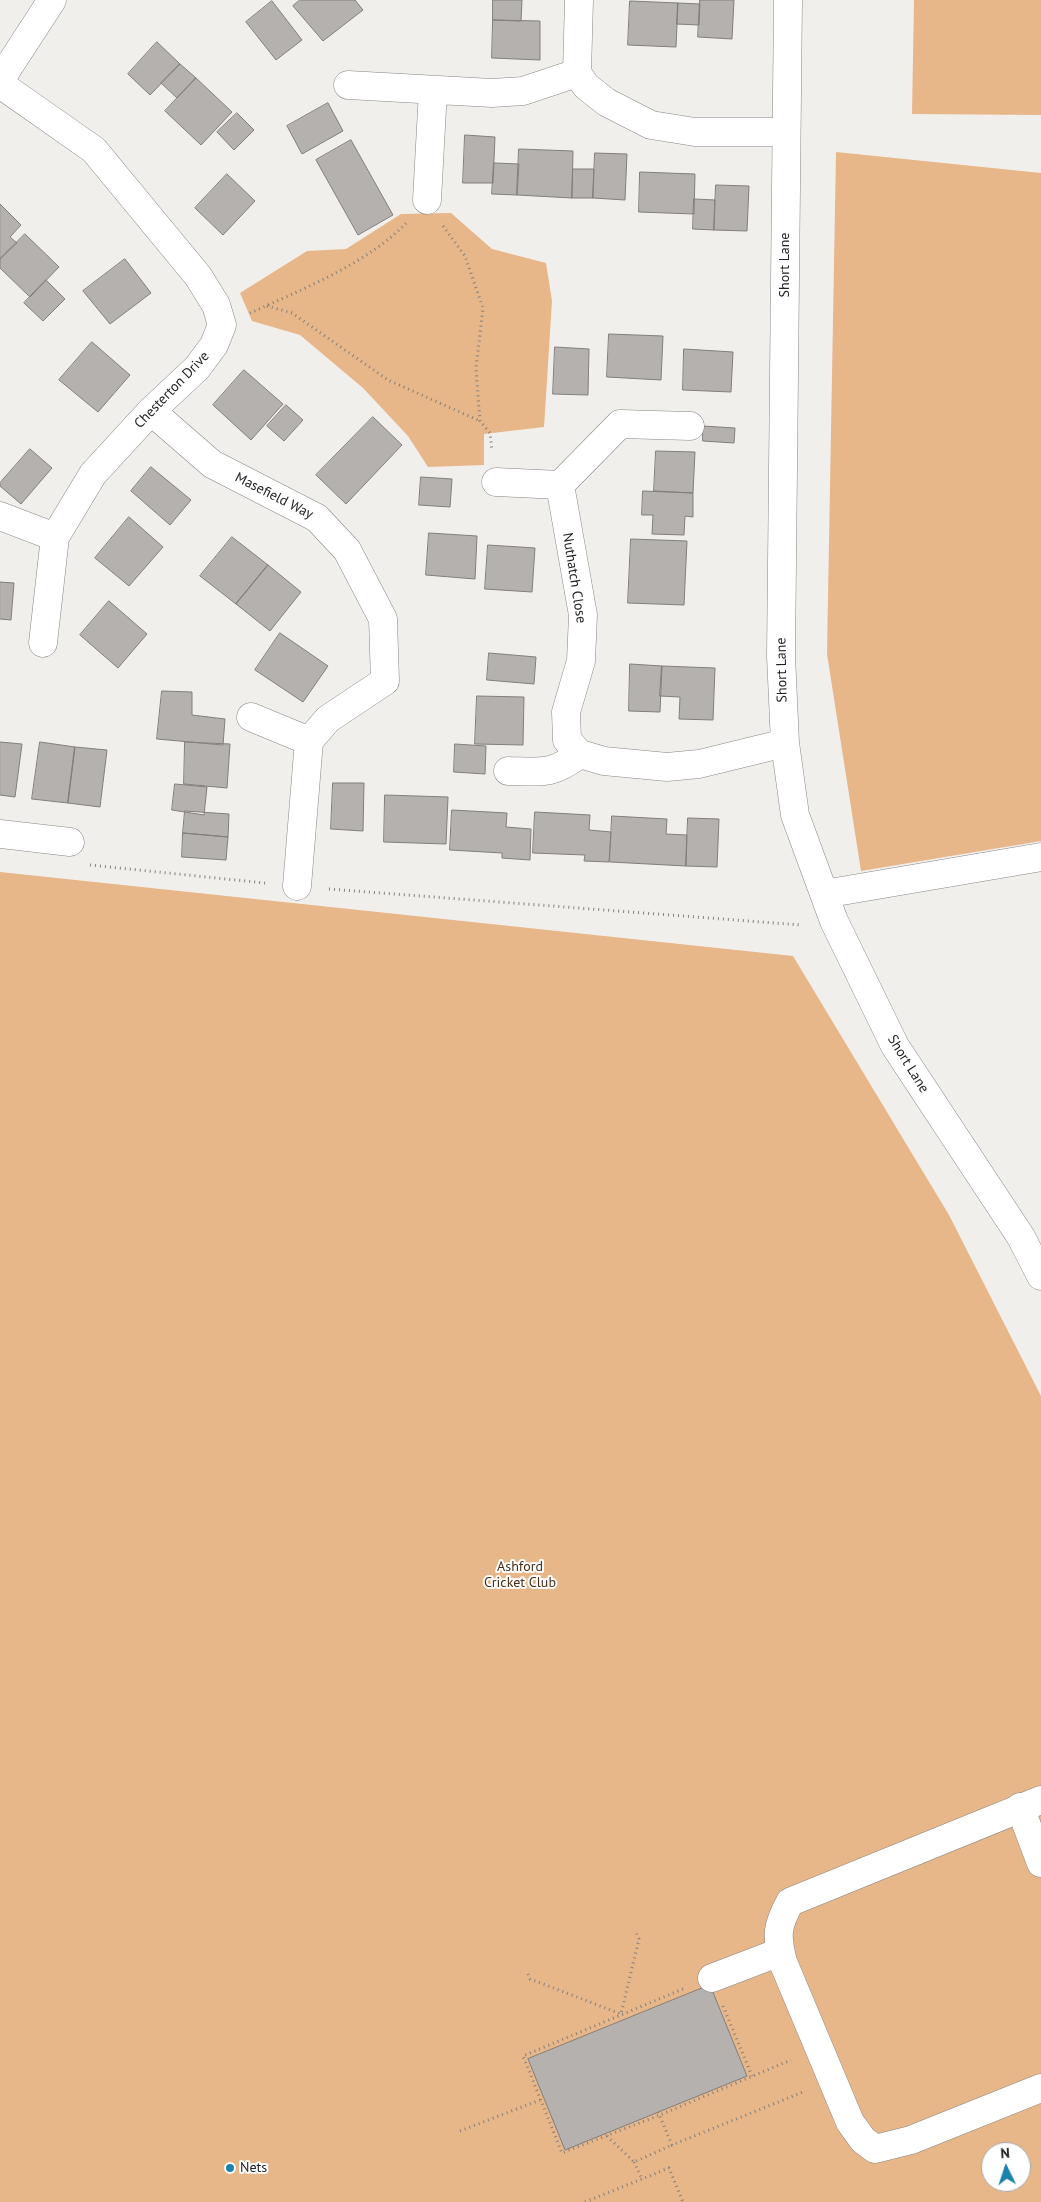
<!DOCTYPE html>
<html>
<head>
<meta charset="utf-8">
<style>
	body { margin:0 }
	#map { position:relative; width:1041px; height:2202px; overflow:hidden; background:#f1efec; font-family:"PT Sans",sans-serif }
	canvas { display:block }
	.north { position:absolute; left:981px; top:2142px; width:50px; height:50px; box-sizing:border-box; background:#fff; border:1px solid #a7a6a6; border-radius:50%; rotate:356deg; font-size:14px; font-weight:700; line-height:20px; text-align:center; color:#222120 }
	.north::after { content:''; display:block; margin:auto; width:18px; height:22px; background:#1b83ac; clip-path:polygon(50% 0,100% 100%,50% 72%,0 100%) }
</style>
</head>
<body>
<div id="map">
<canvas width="1041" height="2202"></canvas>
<div class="north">N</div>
</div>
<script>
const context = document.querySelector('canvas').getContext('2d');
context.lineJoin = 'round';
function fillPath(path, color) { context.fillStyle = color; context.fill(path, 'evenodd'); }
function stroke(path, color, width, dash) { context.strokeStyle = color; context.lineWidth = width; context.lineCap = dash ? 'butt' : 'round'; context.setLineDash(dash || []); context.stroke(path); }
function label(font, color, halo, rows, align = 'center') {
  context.font = font + ' "PT Sans",sans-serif'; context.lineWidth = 4; context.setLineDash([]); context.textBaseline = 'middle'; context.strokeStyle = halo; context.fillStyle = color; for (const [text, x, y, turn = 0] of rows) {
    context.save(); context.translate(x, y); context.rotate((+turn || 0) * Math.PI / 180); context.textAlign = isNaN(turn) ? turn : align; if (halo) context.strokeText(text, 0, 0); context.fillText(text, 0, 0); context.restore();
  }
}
const green = new Path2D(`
	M914,0H1041V115L912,114Z
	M836,152L1041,173V841L861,871L827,654Z
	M451,213L492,249L546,263L552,301L544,427L484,434V465L428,467L408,436L363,388L300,335L252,321L240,293L307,251L346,249L401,214Z
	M0,872L793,956L949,1215L1041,1396V2202H0ZM991,2152H1021V2182H991Z`);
const building = new Path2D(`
	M300,0H355L363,10L323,41L293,6Z
	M493,0H522L521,21L493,20Z
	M700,0H734L732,39L698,37Z
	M272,1L302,40L276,60L246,22Z
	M630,1L678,3L676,47L628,45Z
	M678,3L700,4L699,25L677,24Z
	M493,20L540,21V60L492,58Z
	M157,42L180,64L150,95L128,74Z
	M180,64L196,78L177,98L161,83Z
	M196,78L232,112L201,145L165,111Z
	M328,103L343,131L302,154L287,126Z
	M237,113L254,130L234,150L217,132Z
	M465,135L495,137L493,183H463Z
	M351,140L393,215L358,235L316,160Z
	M519,149L573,151L572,198L517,195Z
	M595,153L627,154L625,200L593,198Z
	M494,163L519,164L517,195L492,194Z
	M573,169H594L593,198H572Z
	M640,172L695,174L694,214L639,212Z
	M227,174L255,201L223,235L195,208Z
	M716,185L749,186L747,231L714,230Z
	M694,199L715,200L714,230L693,229Z
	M0,204L21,225L10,237L17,243L0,259Z
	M25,234L59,267L30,297L0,268V259Z
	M125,259L151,293L110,324L83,291Z
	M46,280L65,299L43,321L24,303Z
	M609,334L663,336L661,380L607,377Z
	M92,342L130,375L98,412L59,380Z
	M555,347L589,349L588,395L553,394Z
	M684,349L733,352L731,392L683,390Z
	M244,370L283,404L251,440L213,405Z
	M286,405L303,420L284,441L267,426Z
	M373,417L402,445L346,504L316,475Z
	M703,426L735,428L734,443L703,441Z
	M30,449L52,468L21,504L0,486V483Z
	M656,451L695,452L693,493L654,491Z
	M151,467L191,500L170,525L131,491Z
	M421,477L452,479L450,507L419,505Z
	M643,491L693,493V517L685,516L684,535L652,534L653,515H642Z
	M129,517L163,547L129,586L95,558Z
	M429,533L477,536L475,579L426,575Z
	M232,537L268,565L236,604L200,576Z
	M631,539L687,541L684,605L628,603Z
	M488,545L535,548L532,592L485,589Z
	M268,565L301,592L270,631L236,604Z
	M0,582L14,583L11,620L0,619Z
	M109,601L147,634L118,668L80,635Z
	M280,633L328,666L303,702L255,670Z
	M489,653L536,657L534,684L487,680Z
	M630,664L662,666L660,712L629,711Z
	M662,666L715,668L713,720L679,719L680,697L660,696Z
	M162,691L192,692V715L225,719L223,745L157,739Z
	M477,696L524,697L523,745L475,744Z
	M0,742L22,744L15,797L0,795Z
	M40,742L75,747L68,803L32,799Z
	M185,742L230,744L227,788L184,784Z
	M455,744L486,746L485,774L454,772Z
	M75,747L107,750L100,807L68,803Z
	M333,783H364L363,831L331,829Z
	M175,784L207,787L204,815L172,810Z
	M385,795L448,797L446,844L384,842Z
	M452,810L507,813L506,827L531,829L530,860L502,858V853L450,850Z
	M185,811L229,814L228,837L183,833Z
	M535,812L590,815L589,830L611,832L609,862L584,861L585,855L533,853Z
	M612,816L667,819L666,834L687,835L686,866L610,862Z
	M688,818L719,819L717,867L686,866Z
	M183,833L228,837L226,860L182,857Z
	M710,1985L747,2076L565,2150L528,2059Z`);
const path = new Path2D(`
	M443,226L465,256L483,308L476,368L480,421L490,433L492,451
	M267,306L292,313L388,380L480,421
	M250,313C299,291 370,262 406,223
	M90,865L265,883
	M329,889L801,925
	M528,1974L530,1979L621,2014L639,1939L635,1930
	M683,1989L523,2056L562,2153L660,2115L791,2060
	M723,2006L752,2076
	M658,2112L672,2145L803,2092
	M460,2131L540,2100
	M607,2136L634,2162L672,2145
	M634,2162L642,2179
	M585,2202L669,2168L683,2202`);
const minor = new Path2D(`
	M579,0L577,73L586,86L606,102L651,125L695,132H786
	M788,0L781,656L785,743L795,815L834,921L895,1046L1021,1237L1041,1276
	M0,80L52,0
	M0,84L94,150L198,276L216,305L222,325L214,345L197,368L151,411L93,474L55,537L43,643
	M348,85L492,93L523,91L577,73
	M427,200L433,90
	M151,411L212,464L317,518L347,550L383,619L385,681L328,719L309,741L297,886
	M496,482L560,485L620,424L690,426
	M560,485L583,615L581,661L566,712L567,740L580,754L604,761L667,767L699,764L785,743
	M0,516L55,537
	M251,717L309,741
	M508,771C542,772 552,775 580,754
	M0,834L70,842
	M824,894L1041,857
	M1041,1800L790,1902C777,1926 776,1935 783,1962L850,2122L863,2140L875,2149L911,2140L1041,2088
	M1020,1807L1041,1863
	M712,1978L780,1952`);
const markers = [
	[230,2168,5,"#1b83ac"]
];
const streetNames = [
	["Short Lane",785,265,-90],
	["Chesterton Drive",172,390,-46],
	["Masefield Way",274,496,27],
	["Nuthatch Close",574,578,81],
	["Short Lane",782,670,-91],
	["Short Lane",908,1064,58]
];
const parkNames = [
	["Ashford",520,1567],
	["Cricket Club",520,1583]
];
const poiNames = [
	["Nets",240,2168]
];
fillPath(green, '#e7b689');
fillPath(building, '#b4b1af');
stroke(building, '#817e7c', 1);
stroke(minor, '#898684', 29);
stroke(path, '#82807e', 3, [1, 4]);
stroke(minor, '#fff', 28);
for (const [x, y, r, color] of markers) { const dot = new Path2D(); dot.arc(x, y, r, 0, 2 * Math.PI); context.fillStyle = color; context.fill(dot); stroke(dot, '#fff', 2); }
label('14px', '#222120', '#fff', streetNames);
label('14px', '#482e15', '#fff', parkNames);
label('14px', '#222120', '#fff', poiNames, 'left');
</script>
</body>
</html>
